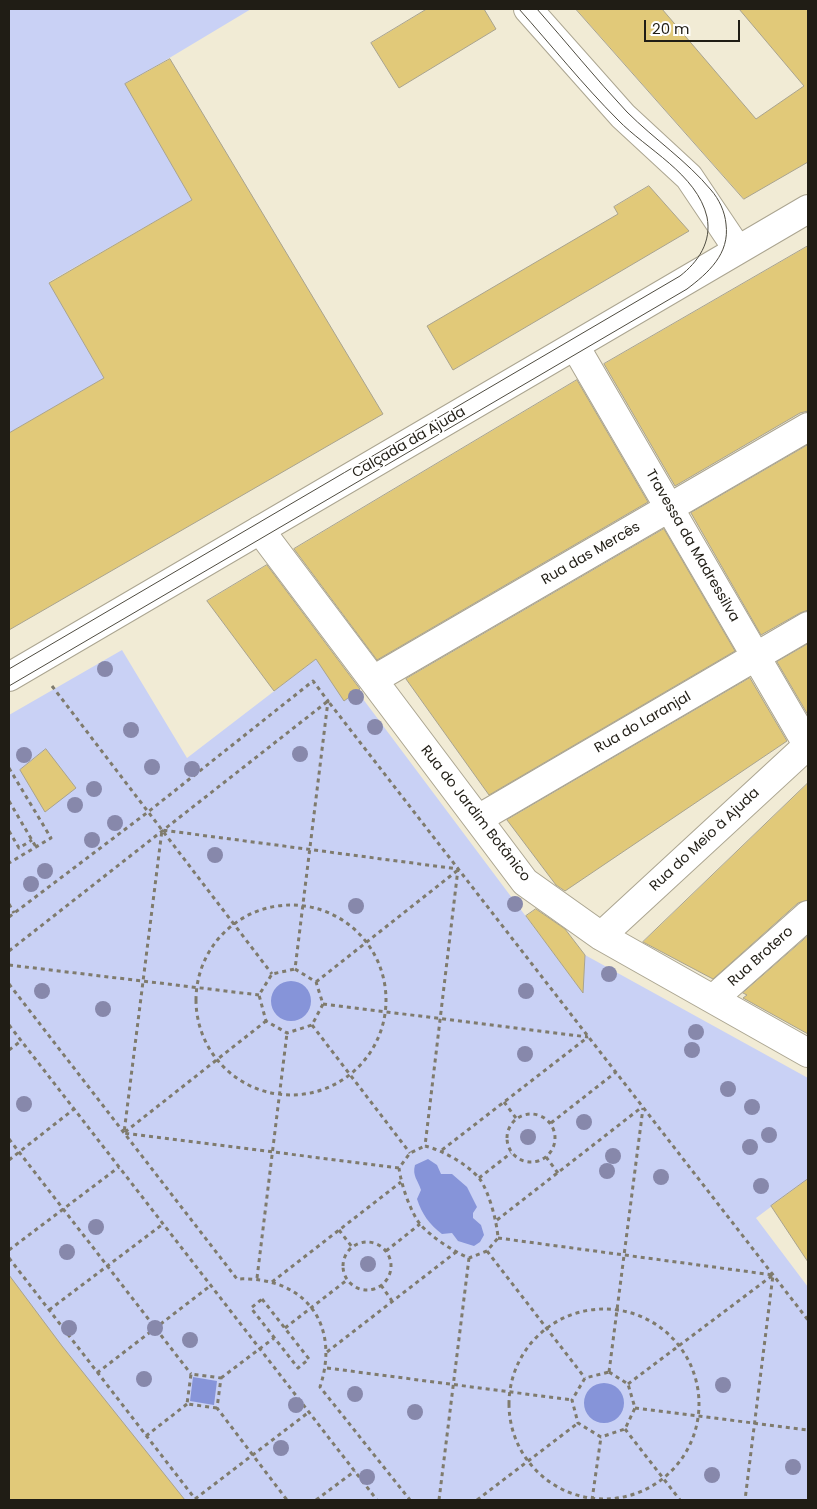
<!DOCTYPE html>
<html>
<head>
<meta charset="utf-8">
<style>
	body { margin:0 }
	#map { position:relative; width:817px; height:1509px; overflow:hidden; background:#f1ebd5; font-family:Poppins,sans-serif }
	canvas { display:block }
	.frame { position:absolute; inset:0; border:10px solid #201d15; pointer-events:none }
	.scale { position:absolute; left:644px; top:20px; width:96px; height:22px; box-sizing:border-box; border:2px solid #201d15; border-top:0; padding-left:6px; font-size:15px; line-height:18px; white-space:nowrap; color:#201d15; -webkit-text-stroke:4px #fff; paint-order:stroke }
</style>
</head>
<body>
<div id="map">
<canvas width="817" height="1509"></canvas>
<div class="frame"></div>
<div class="scale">20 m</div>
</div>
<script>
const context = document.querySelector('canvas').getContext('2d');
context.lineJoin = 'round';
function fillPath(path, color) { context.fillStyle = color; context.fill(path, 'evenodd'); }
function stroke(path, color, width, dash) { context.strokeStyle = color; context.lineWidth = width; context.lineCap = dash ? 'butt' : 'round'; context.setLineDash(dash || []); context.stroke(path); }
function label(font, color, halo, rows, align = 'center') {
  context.font = font + ' Poppins,sans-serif'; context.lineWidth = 4; context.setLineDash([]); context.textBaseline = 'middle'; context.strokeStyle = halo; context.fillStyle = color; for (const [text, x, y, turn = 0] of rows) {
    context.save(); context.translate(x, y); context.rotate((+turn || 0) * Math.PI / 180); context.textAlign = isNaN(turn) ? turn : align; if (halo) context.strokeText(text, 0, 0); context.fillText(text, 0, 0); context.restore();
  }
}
const green = new Path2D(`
	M9,9H251L126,84L192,200L49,282L104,378L9,433Z
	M122,650L187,758L316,659L357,691L578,986L584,972L585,955L808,1078V1179L756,1218L808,1287V1500H135L9,1337V715Z`);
const water = new Path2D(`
	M271 1001a20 20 0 1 1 40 0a20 20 0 1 1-40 0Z
	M428,1159L437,1165L441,1174H452L467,1187L477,1207L473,1213V1218L481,1225L484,1235L480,1242L474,1246L458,1241L452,1233L442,1234C429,1224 422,1214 417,1199L421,1190C418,1180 412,1176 415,1165Z
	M193,1377L217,1381L214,1405L190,1401Z
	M584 1403a20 20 0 1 1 40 0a20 20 0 1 1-40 0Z`);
const building = new Path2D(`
	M427,9H484L496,29L399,88L371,43Z
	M576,9H662L756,119L804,86L739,9H808V162L744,199Z
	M170,59L383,414L9,630V433L104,378L49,283L192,200L125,84Z
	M649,186L689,231L453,370L427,326L618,214L614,207Z
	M808,246V411L800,413L675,486L604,364Z
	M577,380L648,502L377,660L294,549Z
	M808,445V610L800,613L761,635L691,513Z
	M664,529L735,651L489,795L406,679Z
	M267,565L360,689L344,701L316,659L274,691L207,601Z
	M808,644V715L777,662Z
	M750,678L787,741L565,891L556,885L507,820Z
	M46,749L76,788L45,812L20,770Z
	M808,783V900L798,903L713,979L643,942Z
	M536,909L565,929L585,955L583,993L526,916Z
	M808,936V1034L743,998L747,995L743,993Z
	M808,1179V1262L771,1206Z
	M9,1275L62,1346L185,1500H9Z`);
const path = new Path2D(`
	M52,686L272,974
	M9,768L51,838L9,863
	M9,801L36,847
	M9,831L19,848L32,840
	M9,904L14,913
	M196 1000a95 95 0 1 1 190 0a95 95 0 1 1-190 0Z
	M9,917L148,812L313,681L328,701L295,969
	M9,951L328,701L808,1320
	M9,965L259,995
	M295,969L316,982L323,1004L312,1025L287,1033L266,1021L259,995L272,974Z
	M316,982L458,870
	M9,984L237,1279C304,1276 341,1323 320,1387L410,1500
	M323,1004L588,1037
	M9,1025L377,1500
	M312,1025L410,1153
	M9,1050L21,1041
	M504,1102L516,1118
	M507 1138a24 24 0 1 1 48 0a24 24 0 1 1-48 0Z
	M551,1123L616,1072
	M125,1132L266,1021
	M9,1139L191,1374
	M425,1146C442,1150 467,1164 479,1178C489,1191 497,1222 498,1238L487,1251L469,1258C454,1252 430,1236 420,1224C410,1211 401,1184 399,1168L410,1153Z
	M442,1150L588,1037
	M546,1157L558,1173
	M9,1160L74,1109
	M399,1168L124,1133L162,830L458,869L425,1146
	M479,1178L511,1153
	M497,1220L642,1107
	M339,1230L352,1247
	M498,1238L773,1275L745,1500
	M343 1266a24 24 0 1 1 48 0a24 24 0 1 1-48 0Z
	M9,1250L119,1167
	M386,1251L420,1224
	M487,1251L585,1378
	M9,1258L196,1500
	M257,1278L287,1033
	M272,1282L401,1182
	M381,1285L392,1301
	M262,1299L309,1359L298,1368L251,1308Z
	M509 1404a95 95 0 1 1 190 0a95 95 0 1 1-190 0Z
	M49,1310L163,1224
	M285,1328L347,1280
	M327,1352L456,1252
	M327,1368L572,1400
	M609,1372L643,1108
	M609,1372L628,1384L635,1408L625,1429L601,1437L578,1423L572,1400L585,1378Z
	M97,1373L210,1286
	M221,1378L274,1338
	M628,1384L773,1275
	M217,1408L187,1404L191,1374L221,1378L217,1408L287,1500
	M635,1408L808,1430
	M625,1429L680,1500
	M146,1436L187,1404
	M195,1499L309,1412
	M316,1500L355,1471
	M439,1500L469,1258
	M477,1500L578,1423
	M592,1500L601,1437`);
const minor = new Path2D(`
	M575,346L808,746
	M260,530L525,882L601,936L808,1053
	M373,680L808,427
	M478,819L808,626
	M601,936L808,745
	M713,999L808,915`);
const tertiary = new Path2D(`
	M528,9L623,116L689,177L738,250
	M9,677L808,209`);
const tram = new Path2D(`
	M9,669L680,276C698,262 712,242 707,217C697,174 646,149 618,120C583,85 552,46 519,9
	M9,686L687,289C708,273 730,254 726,224C725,212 719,199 711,190C687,161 654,139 627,112C596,79 567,43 537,9`);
const trees = [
	[105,669],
	[356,697],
	[375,727],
	[131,730],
	[300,754],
	[24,755],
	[152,767],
	[192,769],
	[94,789],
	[75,805],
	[115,823],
	[92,840],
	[215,855],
	[45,871],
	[31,884],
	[515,904],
	[356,906],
	[609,974],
	[42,991],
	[526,991],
	[103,1009],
	[696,1032],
	[692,1050],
	[525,1054],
	[728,1089],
	[24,1104],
	[752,1107],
	[584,1122],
	[769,1135],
	[528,1137],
	[750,1147],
	[613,1156],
	[607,1171],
	[661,1177],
	[761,1186],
	[96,1227],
	[67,1252],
	[368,1264],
	[69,1328],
	[155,1328],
	[190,1340],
	[144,1379],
	[723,1385],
	[355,1394],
	[296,1405],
	[415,1412],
	[281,1448],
	[793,1467],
	[712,1475],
	[367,1477]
];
const streetNames = [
	["Calçada da Ajuda",409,443,-30],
	["Travessa da Madressilva",692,546,60],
	["Rua das Mercês",591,554,-30],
	["Rua do Laranjal",643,723,-30],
	["Rua do Jardim Botânico",475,814,52],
	["Rua do Meio à Ajuda",705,840,-43],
	["Rua Brotero",761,957,-42]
];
fillPath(green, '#c9d1f5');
fillPath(water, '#8694d9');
fillPath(building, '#e1c979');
stroke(building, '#a9a38e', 1);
stroke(minor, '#aba591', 30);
stroke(tertiary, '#aba591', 30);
stroke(path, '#7f7b6d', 3, [4, 4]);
stroke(minor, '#fff', 28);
stroke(tertiary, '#fff', 28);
stroke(tram, '#4f4c41', 1);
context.fillStyle = '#8788ab';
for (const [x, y] of trees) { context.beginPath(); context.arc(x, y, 8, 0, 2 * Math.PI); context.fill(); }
label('14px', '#201d15', '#fff', streetNames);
</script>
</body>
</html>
